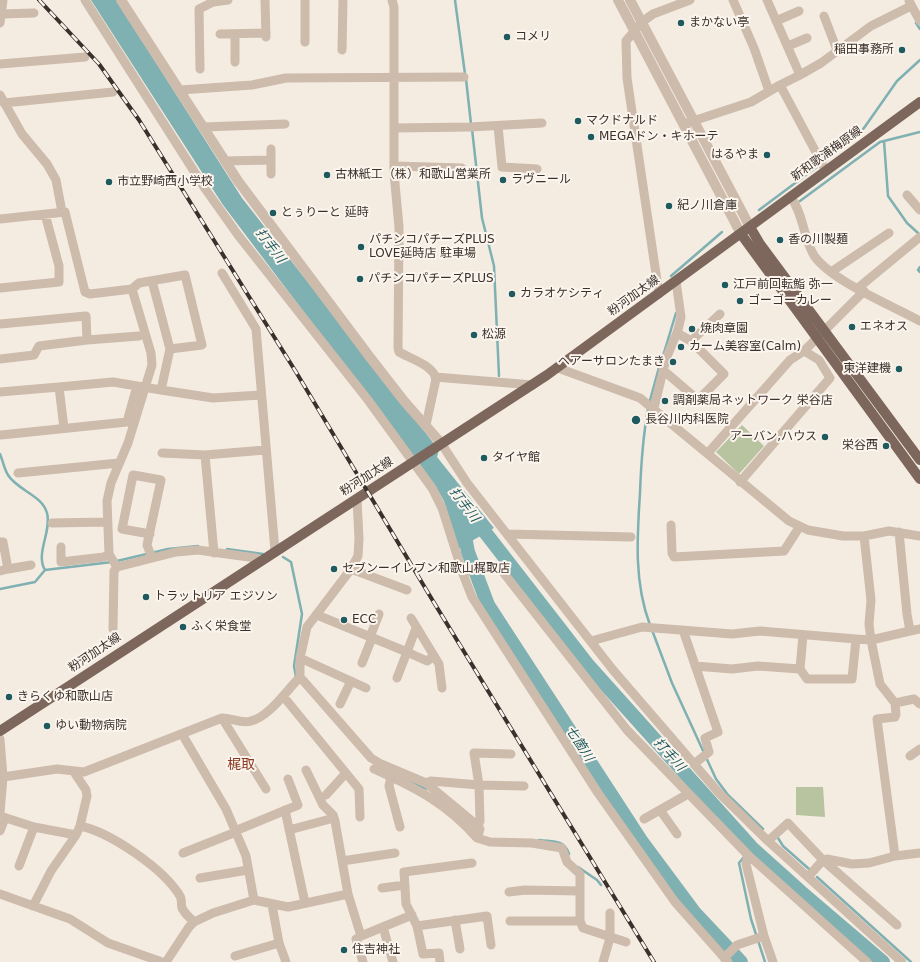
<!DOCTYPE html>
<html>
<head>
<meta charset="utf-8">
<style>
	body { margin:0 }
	canvas { display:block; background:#f4ebe1 }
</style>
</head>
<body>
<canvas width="920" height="962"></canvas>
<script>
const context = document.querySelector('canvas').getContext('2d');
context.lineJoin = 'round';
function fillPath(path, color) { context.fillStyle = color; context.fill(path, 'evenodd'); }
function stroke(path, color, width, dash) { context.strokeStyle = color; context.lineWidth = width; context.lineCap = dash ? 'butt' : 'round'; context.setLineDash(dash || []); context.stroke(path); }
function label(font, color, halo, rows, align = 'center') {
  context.font = font + ' "DejaVu Sans","Noto Sans JP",sans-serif'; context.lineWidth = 4; context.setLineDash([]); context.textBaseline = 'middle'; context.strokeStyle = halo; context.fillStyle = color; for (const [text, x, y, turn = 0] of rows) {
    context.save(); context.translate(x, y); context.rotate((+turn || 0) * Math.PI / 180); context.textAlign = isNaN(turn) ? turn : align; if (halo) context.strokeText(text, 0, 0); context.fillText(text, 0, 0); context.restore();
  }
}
const green = new Path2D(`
	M742,425L764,446L739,474L716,452Z
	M796,787H823L825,817L796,815Z`);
const water = new Path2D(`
	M91,0H116L242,198L439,450L437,457L494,528L458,549L444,501L436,487L223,205Z`);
const stream = new Path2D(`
	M455,0L465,74
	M916,23L920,29
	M466,79L471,124
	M472,129L482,218L494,266L499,376
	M884,141L888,196L907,223L918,233
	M824,162L864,128L897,81L920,60
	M800,201L880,142L920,132
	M759,210L818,166
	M920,267L918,270L920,272
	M671,276L722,232
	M663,356L676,313
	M649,404L661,360
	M648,409C643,436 641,465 640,493C637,538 634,583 650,625
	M0,454C3,461 4,469 8,475C17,490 42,495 47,513C52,531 35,554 45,570
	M227,549L263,554
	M283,557L291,562L302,614L294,666L296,677
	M117,561L168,549L198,546
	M45,570L112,562
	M0,589L35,582L45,570
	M652,630L672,683L716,779L728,795L763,829
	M409,781L427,789
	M778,838L783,846L809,869
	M539,840C553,842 564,839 569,854
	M744,857L739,863L751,919L765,962
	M578,867L597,880L601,885
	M817,877L911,962`);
const river = new Path2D(`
	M474,518L588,665L752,848L801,892L883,962
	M463,526L468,552L488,605L642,842L694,912L741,962`);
const minor = new Path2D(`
	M85,0L206,190L238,235L368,400L432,488L442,508L463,574C473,567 487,565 499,567L627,730L748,855L867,962
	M265,0L266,37
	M305,0V42
	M392,0L394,7V173L399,227L398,348L399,352C411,359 433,365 436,379L426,425
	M733,0L754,48L769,91
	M767,0L800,75L780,85L826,171
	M909,1L920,21
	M2,14L34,13
	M824,16L837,50
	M776,21L799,11
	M0,23L3,0
	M220,34L266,33
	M235,34V62
	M788,46L807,38
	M342,50L343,0
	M0,64L85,57
	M200,69L199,9L213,2L228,0
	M800,75L821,63L871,26L911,6
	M180,90L252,85L286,78L464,77
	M0,95L22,134L47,164L56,180L62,212
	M4,103L113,92
	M687,123L751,102L780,85
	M498,126L502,167L537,169
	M204,127L285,124
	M394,128L470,127L542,123
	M271,149V174
	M225,161L271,160
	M394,166L462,168
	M907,195L920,210
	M791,197C804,215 804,242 815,257C834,282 891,305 920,321
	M0,219L65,212L85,292L90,294L132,289L151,353L152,365L128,443L111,483L107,501L109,554L117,567
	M831,272L889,233
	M222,273L256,329L275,551
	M152,281L170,349L161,390L213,398L261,395
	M0,288L59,282V266L45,214
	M858,288L920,237
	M132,289L139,283L185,275L202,345L170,349
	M659,294L627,78L626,41L642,22L653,14L690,0
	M0,324L86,316L87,340L139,336
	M691,341L720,314
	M0,359L34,355L39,346L87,340
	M558,368L640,398L789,521L808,530L843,536H864L889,531L920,536
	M663,370L698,400L724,374L691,341L677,333
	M435,377L533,385
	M0,392L59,387
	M654,408L666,359L678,330L681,317L676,281
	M64,428L59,387L113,382L161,390
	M1,435L127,422L137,386
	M441,443L467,483L613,670L719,793L768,841L902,962
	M162,453L205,455L214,553
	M708,453L790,360L804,351L864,291
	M205,455L265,450
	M18,473L119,463
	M740,482L830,378L819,360L804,351
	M52,523L107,522
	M671,525L672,553L674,557L784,551L800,526
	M899,532L907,614L910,631L920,629
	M150,534L122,529L133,475L161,480L147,545L152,558
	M507,534L631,537
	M864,536L871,600L869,624L871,640L880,684L895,703L914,699L920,704
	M0,542H3L8,569L0,571
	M61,547V562L104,557L109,554
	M8,569L31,565
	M351,569L407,590
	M463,574L472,597L598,793L675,902L728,962
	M317,615L407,652L416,628
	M411,618L439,664L442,688
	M113,629L114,571L117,567L176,552L198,550L256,558L259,561
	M683,630L718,732L705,738L709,752L694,764
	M370,637L379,614
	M591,641L642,627L732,634L760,631L856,639
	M300,658L366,688
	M362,663L372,638
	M695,666L732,669L758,666L800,669L803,635
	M800,669L807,679H852L856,639L871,640L910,631
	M300,677L371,758L381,764L426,783L478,826L480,821L479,785L524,786
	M397,678L407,652L427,661L434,656
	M283,696L359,789L360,817
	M340,704L351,681
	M222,718L266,789
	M182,734L226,809L246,856L254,900
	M0,739L3,777L0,813
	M910,756L920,749
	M374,769C416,788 446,803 477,838
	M306,770L323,805L333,815L335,821L348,894L361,936L412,915
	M392,772L389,786L400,827
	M3,777L57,769L84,772L222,718C232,718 241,724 251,721C269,717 287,690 300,677V658L307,627L351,569L358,556L359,539L357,499
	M426,783L431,781L479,785L474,753L511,754
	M326,795L346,773
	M285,810L305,903
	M660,810L677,834
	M0,816L34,827L76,835
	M644,819L688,794
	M80,826C110,832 164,869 180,896C182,899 181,904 182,908C184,913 190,918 194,922
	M478,826L480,829L477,838L490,842L532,843L562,848L567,862L580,874V891
	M289,830L334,818
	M0,831L5,818
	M235,831L298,805L288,779
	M768,841L788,823L823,860L897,925
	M183,853L236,832
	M748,855L746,864L764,936L773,962
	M895,856L920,853
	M342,861L395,853
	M19,866L34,827
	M808,877L823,860L827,859L852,864L869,863L895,856L877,719L895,717L896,714L895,703
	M200,878L248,870
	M382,888L405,885
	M509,892L525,890L580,891V921H510
	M0,894L70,919L108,943L162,962
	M272,905L279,943L286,962
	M33,906L51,871L76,835L80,826L87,796L86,790L74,772
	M455,920L460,949
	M580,921L583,928L626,942
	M417,926L487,916L491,945
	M383,927L393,962
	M361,936L356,939L363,962
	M235,956L279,943
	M724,958L737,945L764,936
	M166,962L189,927L194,922L213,913L254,900L288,907L348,894
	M440,962L439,953L423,954L417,926L406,904L404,872L472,863
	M603,962L610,938V913`);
const tertiary = new Path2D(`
	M121,0L238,181L369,356L404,401L441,443
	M618,0L741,234
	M630,0L750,227`);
const primary = new Path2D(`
	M750,227L760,244L920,460
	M741,234L920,479
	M0,731L547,375L920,102`);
const rail = new Path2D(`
	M39,0L99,64L139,120L296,372L433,601L654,962`);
const markers = [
	[681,23,4,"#1f5a5e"],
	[507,37,4,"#1f5a5e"],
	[902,50,4,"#1f5a5e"],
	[578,121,4,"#1f5a5e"],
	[591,137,4,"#1f5a5e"],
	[767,155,4,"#1f5a5e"],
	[327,175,4,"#1f5a5e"],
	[503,180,4,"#1f5a5e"],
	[109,182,4,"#1f5a5e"],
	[669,206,4,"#1f5a5e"],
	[273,213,4,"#1f5a5e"],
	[780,240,4,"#1f5a5e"],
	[361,247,4,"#1f5a5e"],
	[360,279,4,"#1f5a5e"],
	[725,285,4,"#1f5a5e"],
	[512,294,4,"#1f5a5e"],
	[740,301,4,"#1f5a5e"],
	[852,327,4,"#1f5a5e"],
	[692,329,4,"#1f5a5e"],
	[474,335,4,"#1f5a5e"],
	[681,347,4,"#1f5a5e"],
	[673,362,4,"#1f5a5e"],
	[899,369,4,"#1f5a5e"],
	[665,401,4,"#1f5a5e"],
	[636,420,5,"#1f5a5e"],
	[825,437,4,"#1f5a5e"],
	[886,446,4,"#1f5a5e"],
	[484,458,4,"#1f5a5e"],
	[334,569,4,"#1f5a5e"],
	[146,597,4,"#1f5a5e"],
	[344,620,4,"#1f5a5e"],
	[183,627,4,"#1f5a5e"],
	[9,697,4,"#1f5a5e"],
	[47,726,4,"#1f5a5e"],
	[344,950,4,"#1f5a5e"]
];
const poiNames = [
	["まかない亭",689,23],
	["コメリ",515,37],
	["稲田事務所",894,50,"right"],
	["マクドナルド",586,121],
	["MEGAドン・キホーテ",599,137],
	["はるやま",759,155,"right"],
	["古林紙工（株）和歌山営業所",335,175],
	["ラヴニール",511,180],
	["市立野崎西小学校",117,182],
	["紀ノ川倉庫",677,206],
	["とぅりーと 延時",281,213],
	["パチンコパチーズPLUS",369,240],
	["LOVE延時店 駐車場",369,254],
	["香の川製麺",788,240],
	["パチンコパチーズPLUS",368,279],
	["江戸前回転鮨 弥一",733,285],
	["カラオケシティ",520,294],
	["ゴーゴーカレー",748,301],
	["エネオス",860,327],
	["焼肉章園",700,329],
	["松源",482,335],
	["カーム美容室(Calm)",689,347],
	["ヘアーサロンたまき",665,362,"right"],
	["東洋建機",891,369,"right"],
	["調剤薬局ネットワーク 栄谷店",673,401],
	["長谷川内科医院",645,420],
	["アーバン,ハウス",817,437,"right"],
	["栄谷西",878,446,"right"],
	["タイヤ館",492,458],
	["セブンーイレブン和歌山梶取店",342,569],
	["トラットリア エジソン",154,597],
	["ECC",352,620],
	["ふく栄食堂",191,627],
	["きらくゆ和歌山店",17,697],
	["ゆい動物病院",55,726],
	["住吉神社",352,950]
];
const streetNames = [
	["新和歌浦梅原線",827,154,-36],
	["粉河加太線",634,296,-36],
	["粉河加太線",367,477,-33],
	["粉河加太線",95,653,-34]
];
const waterNames = [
	["打手川",270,246,53],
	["打手川",464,505,53],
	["七箇川",579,744,57],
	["打手川",669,755,48]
];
const quarterNames = [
	["梶取",241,765]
];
fillPath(green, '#b8c4a0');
fillPath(water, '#7fb0b2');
stroke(stream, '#7fb0b2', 2.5);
stroke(river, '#7fb0b2', 14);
stroke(minor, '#cdbbac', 9);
stroke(tertiary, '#cdbbac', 10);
stroke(primary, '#7d675c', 10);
stroke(rail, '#3b302b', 4);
stroke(rail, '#fbf5ee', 2.5, [8]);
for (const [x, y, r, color] of markers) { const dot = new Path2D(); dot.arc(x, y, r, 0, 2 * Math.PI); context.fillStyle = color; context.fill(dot); stroke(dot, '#fbf5ee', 1.5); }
label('12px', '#3b302b', '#fbf5ee', poiNames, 'left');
label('12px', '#3b302b', '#fbf5ee', streetNames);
label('italic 13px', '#1f5a5e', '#fbf5ee', waterNames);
label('14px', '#8c3b22', '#fbf5ee', quarterNames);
</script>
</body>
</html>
